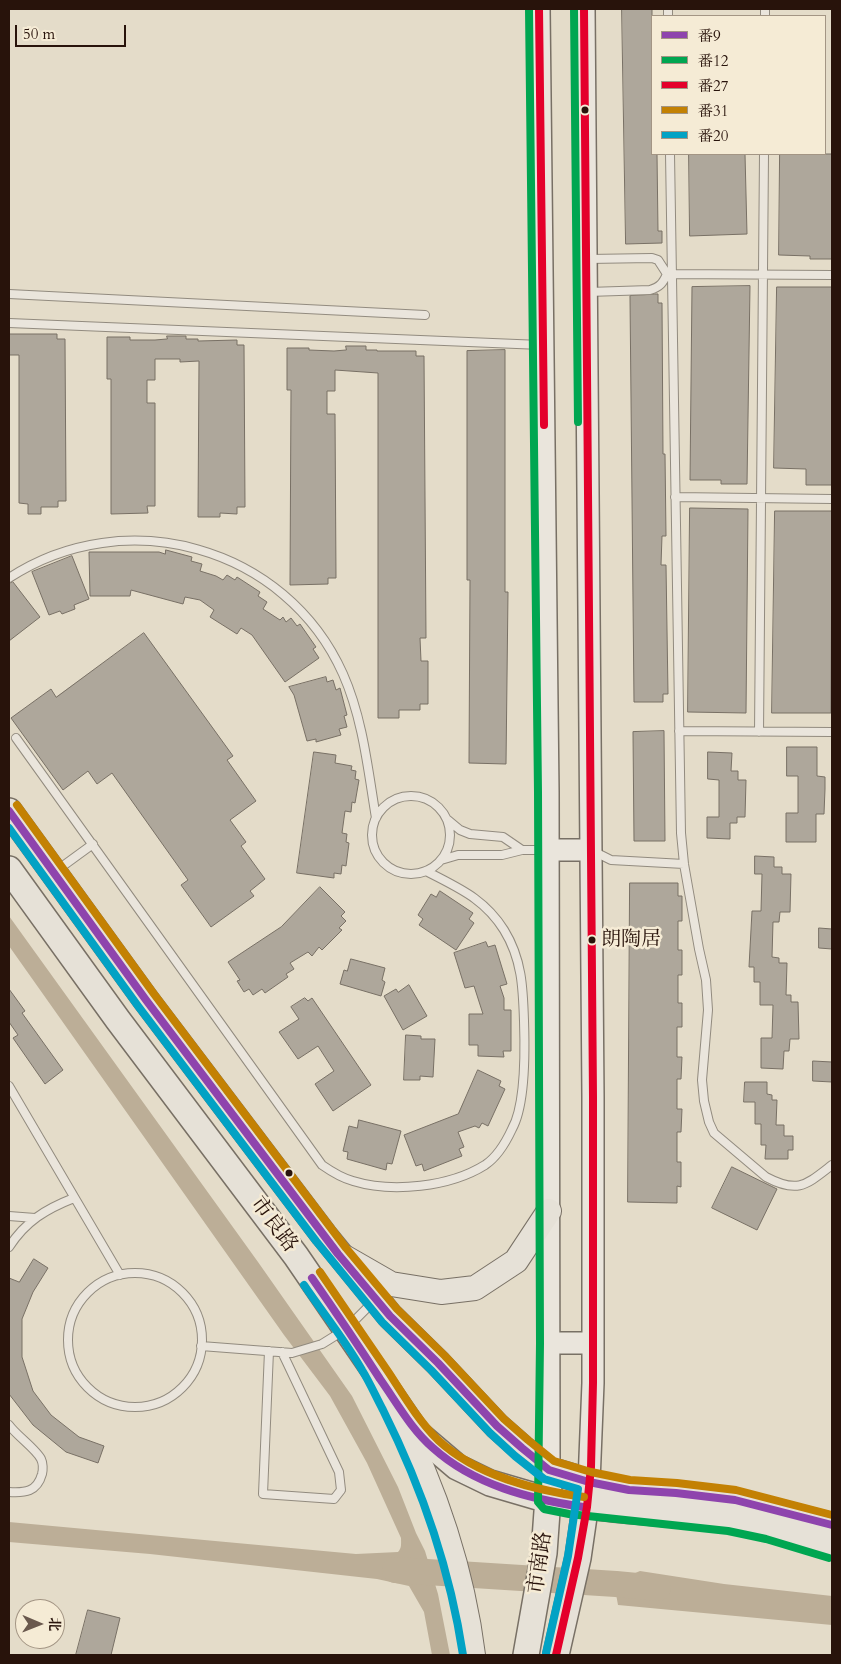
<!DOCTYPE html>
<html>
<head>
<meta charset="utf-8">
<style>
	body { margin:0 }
	#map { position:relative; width:841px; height:1664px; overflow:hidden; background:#e4dcc9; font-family:Cardo,"Noto Serif SC",serif }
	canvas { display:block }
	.frame { position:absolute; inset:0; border:10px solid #28130b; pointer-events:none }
	.legend { position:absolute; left:651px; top:15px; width:175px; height:140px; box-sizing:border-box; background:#f5ebd5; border:1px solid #a39584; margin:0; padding:6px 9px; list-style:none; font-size:15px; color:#28130b }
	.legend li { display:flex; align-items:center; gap:10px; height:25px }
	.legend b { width:25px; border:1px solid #a39584 }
	.north { position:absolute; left:15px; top:1599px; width:50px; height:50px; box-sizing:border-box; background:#f5ebd5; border:1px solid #a39584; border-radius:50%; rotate:91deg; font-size:14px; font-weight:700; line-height:20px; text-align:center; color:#28130b }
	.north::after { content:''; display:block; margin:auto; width:18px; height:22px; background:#6a594e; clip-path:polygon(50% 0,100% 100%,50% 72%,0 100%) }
	.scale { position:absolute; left:15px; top:25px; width:111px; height:22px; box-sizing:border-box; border:2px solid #28130b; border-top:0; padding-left:6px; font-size:15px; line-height:18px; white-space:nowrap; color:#28130b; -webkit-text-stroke:4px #f5ebd5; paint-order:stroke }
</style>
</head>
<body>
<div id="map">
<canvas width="841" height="1664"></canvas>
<div class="frame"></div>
<ul class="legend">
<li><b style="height:6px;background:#8e44ad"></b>番9</li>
<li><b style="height:6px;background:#00a651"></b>番12</li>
<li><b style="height:6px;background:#e4002b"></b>番27</li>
<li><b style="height:6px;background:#c38103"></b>番31</li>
<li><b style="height:6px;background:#02a2c4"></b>番20</li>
</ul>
<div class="north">北</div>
<div class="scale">50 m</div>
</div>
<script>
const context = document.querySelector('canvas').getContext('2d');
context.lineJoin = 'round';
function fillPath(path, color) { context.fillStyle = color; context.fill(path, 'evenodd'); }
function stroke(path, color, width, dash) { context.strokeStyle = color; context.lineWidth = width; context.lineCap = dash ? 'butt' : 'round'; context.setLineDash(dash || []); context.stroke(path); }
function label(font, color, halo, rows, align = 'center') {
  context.font = font + ' Cardo,"Noto Serif SC",serif'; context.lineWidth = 5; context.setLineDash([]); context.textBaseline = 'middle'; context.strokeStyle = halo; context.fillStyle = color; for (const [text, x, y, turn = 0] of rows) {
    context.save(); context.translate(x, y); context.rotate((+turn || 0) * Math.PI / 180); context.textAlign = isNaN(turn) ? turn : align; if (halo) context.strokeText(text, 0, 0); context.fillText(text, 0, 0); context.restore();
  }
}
const water = new Path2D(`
	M9,916L258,1262L352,1396L398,1487L416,1533L425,1551L438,1594L450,1655H432L424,1612L409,1586L377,1579L150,1554L9,1542V1522L356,1554L398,1552C402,1548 401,1543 401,1538L367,1463L330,1396L284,1335L9,946Z
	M640,1571L724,1584L832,1596V1625L618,1605L616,1594L628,1576Z`);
const river = new Path2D(`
	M395,1570L616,1584L658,1588`);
const building = new Path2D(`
	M622,9H652V154H657L658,231H662V243L626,244Z
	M689,154H745L747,234L690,236Z
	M780,154H832V259H810V256L779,255Z
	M750,286L747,484H721V480H690L692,287Z
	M777,287H832V485H806V469L774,468Z
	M655,294H658V303H662L663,454H665L666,536H662L661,565H666L668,694H663V702H634L630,296Z
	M9,334H57V339H65L66,501H58V507H41V514H28V504L19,503V355H9Z
	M167,336H186V339H198V341L237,340V345H244L245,507H237V514L220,513V517H198L199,361L180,362V359H155V380H147V403H155V506H147L148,513L111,514V379H107V337H130V340H155L167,339Z
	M346,346H366V350H377V351H416V356H424L426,638H420L421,661H428V704H420V710H399V718H378V373L335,370V391H327V414H335L336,578H328V584L290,585L291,390H287V348H309V350L334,351L346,350Z
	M505,350V592H508L506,764L469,763L470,580H467V351Z
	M690,508L748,509L746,713L688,712Z
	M775,511H832L831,713H772Z
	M166,550L192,557L191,561L202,564L200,571L216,576L223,580L227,575L235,580L237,577L260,592L258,596L267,602L263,609L280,620L283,617L286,622L291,618L297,626L300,624L316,647L313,649L319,658L285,682L252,635L241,628L237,634L210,617L214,610L200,600L185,597L183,604L131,590L130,596H90L89,552H159L165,554Z
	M72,556L89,599L74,605L75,609L62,614L60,611L49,615L32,572Z
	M13,582L40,617L9,641V584Z
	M144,633L233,756L227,760L256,801L230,820L246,842L241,846L265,879L250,891L254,896L211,927L181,885L188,880L112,773L97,784L88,771L63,790L11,718L51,689L56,697Z
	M326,677L327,682L333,680L336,690L340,688L347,715L344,716L347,727L339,729L341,735L316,742V739L307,741L294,695L289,687Z
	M664,731L665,841H634L633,732Z
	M787,747H817V776L825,777V789L824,814H816V842H786V813H798V776H787Z
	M314,752L336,755L335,763L352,766L351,770L356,771L355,779L359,780L355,803L352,802L351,812L345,811L342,833L347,834L346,842L349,843L346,866L342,865L341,874L334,873V878L297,873Z
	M708,752L732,753L731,771H738V780H746L745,817H737V823H730V839L707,838V817H719V780L708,779Z
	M755,856L774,857V867H782V874H791L790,912H780L779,922H773L772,957L779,958V963H787L786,995H791V1002H798L799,1039H790L789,1051H784L783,1069L761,1068V1038H772L773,1005H760V982H754V967H749L752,911H761L762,874H755Z
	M630,883H678V896H682V921H678V950H682V975H678V1003H682V1027H677V1057H682L681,1079H677V1109H682L681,1132H677V1162H681V1187L677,1186V1203L628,1202Z
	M320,887L345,912L341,916L346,921L339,928L342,930L322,950L319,947L312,956L308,952L290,963L294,969L286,974L288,977L265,993L262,989L253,995L249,989L244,992L237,981L240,980L228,962L281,927Z
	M440,891L473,913L469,919L474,923L456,950L419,925L423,919L418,915L431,894L436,897Z
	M819,928L832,929V949L819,948Z
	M486,942L488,947L495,945L507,984L500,986L504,998V1010H511V1051H503L504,1057L478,1056V1045H469V1014H483L474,986L465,988L454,953Z
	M351,959L385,968L382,980L385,982L381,996L340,984L344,970L347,971Z
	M409,985L427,1016L403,1030L384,996L396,989L398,992Z
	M9,989L25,1011L22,1013L63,1070L45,1084L13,1038L18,1035L9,1022Z
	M305,998L308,1001L312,998L371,1085L333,1111L315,1084L334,1071L318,1046L298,1059L279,1032L299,1019L291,1007Z
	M406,1035L421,1036V1039H435L433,1077L420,1076V1080H404Z
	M813,1061L832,1062V1082L813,1081Z
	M478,1070L501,1081L499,1086L505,1089L488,1126L482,1123L479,1128L475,1126L458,1132L464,1147L459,1149L462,1156L424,1171L422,1164L416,1166L404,1135L458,1114Z
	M745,1082H767V1094L772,1095V1100H777L776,1125H784V1136H793V1150H788V1159H765L766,1145H761V1124H755V1102H744Z
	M359,1120L401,1131L392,1164L387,1163L386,1170L347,1159L348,1152L343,1151L349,1126L357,1128Z
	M732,1167L777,1189L757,1230L712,1208Z
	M34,1259L48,1268L33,1292L22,1319V1357L33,1391L51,1415L79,1437L104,1446L98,1463L66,1452L33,1425L9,1394V1278L19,1282Z
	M88,1610L120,1618L111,1655H76Z`);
const service = new Path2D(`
	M668,9V16
	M765,16V9
	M670,154L681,833L684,864L699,949L706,980L708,1010L702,1080L704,1101L709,1122L714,1133L766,1177C798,1194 806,1185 832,1165
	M667,274L832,275
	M588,292L650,290C660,287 663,283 667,274L658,260L652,258L588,259
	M9,294L425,315
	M9,323L541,345
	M675,497L832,499
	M9,578C125,502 286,546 343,674C363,719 368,770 376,818
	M679,731L832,732
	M759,732L764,154
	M16,738L322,1165C332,1172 342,1178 353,1181C392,1193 450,1187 485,1165C497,1157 506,1142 512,1129C526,1104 525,1050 524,1021C523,988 522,959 504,930C484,898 458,888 426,871
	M372 835a39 39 0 1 1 78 0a39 39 0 1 1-78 0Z
	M448,820L460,830L470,834L503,837L522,850
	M593,851L611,860L684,864
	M441,860L458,855H502L522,850H548
	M56,871L93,844
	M9,1086L120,1275
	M9,1216L35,1218
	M9,1247C26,1221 46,1209 74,1198
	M68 1340a67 67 0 1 1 134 0a67 67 0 1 1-134 0Z
	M201,1346L292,1353L322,1344L346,1329L374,1301
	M269,1351L263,1494L334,1499L341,1490L339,1472L282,1352
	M9,1425C16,1435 36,1449 41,1459C43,1463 43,1470 42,1474C37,1492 25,1493 9,1492`);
const secondary = new Path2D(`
	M539,9L548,792L549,1470
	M584,9L593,1097V1383L589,1482
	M548,850H591
	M550,1343H593`);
const primary = new Path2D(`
	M344,1257L391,1284L441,1292L475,1288L516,1261L549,1211
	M397,1415C435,1487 463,1574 473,1655
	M589,1482L629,1490L676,1493L735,1500L832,1525
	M548,1500C608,1513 669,1513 729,1521C763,1526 800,1539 832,1548`);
const trunk = new Path2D(`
	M9,811L146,1000L324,1235L390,1316L438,1363L497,1426L522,1448L549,1470L589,1482L578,1558L556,1655
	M9,869L118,1020L296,1256L417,1433L457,1467L490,1483L548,1500
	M526,1655L544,1553L549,1484`);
const bus1 = new Path2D(`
	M9,811L146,1000L338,1254L390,1316L438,1363L497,1426L522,1448L549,1470L589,1482L629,1490L676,1493L735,1500L832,1525
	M312,1278C335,1311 358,1345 380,1379C397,1403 411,1429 433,1448C474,1485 530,1499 583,1507`);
const bus2 = new Path2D(`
	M529,9L538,792L540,1343L538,1502L544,1509L569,1514L728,1531L766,1539L829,1558
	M574,9L578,422`);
const bus3 = new Path2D(`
	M539,9L544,425
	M556,1655L578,1558L587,1507L591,1467L593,1383V1097L584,9`);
const bus4 = new Path2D(`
	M17,805L154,994L346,1248L397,1309L445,1356L504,1419L528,1440L554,1461L591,1472L630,1480L677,1483L736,1490L832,1515
	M320,1272C343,1306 366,1339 389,1373C404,1396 418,1420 438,1440C477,1476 534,1490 584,1497`);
const bus5 = new Path2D(`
	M9,828L138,1006L316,1241L382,1322L431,1370L490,1433L515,1456L544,1479L578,1489L568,1556L546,1653
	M304,1285C323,1313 345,1340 362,1370C370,1383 376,1397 383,1410C422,1488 450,1569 463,1655`);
const markers = [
	[585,110,4.5,"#28130b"],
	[592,940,4.5,"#28130b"],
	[289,1173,4.5,"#28130b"]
];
const busNames = [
	["朗陶居",601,940]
];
const streetNames = [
	["市良路",273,1225,53],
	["市南路",541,1563,-82]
];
fillPath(water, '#bcae97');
stroke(river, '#bcae97', 26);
fillPath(building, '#aea79b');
stroke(building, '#787065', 1);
stroke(service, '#928b7f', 10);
stroke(secondary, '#787065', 24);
stroke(primary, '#787065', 26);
stroke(trunk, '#787065', 28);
stroke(service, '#eae5dc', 8);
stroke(secondary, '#eae5dc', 21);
stroke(primary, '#e6e1d7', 24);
stroke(trunk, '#e6e1d7', 25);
stroke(bus1, '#8e44ad', 8);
stroke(bus2, '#00a651', 8);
stroke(bus3, '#e4002b', 8);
stroke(bus4, '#c38103', 8);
stroke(bus5, '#02a2c4', 8);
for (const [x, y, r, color] of markers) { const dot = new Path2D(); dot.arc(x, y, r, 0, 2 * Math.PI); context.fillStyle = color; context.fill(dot); stroke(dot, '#f5ebd5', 2); }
label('20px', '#28130b', '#f5ebd5', busNames, 'left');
label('21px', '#28130b', '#f5ebd5', streetNames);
</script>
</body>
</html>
